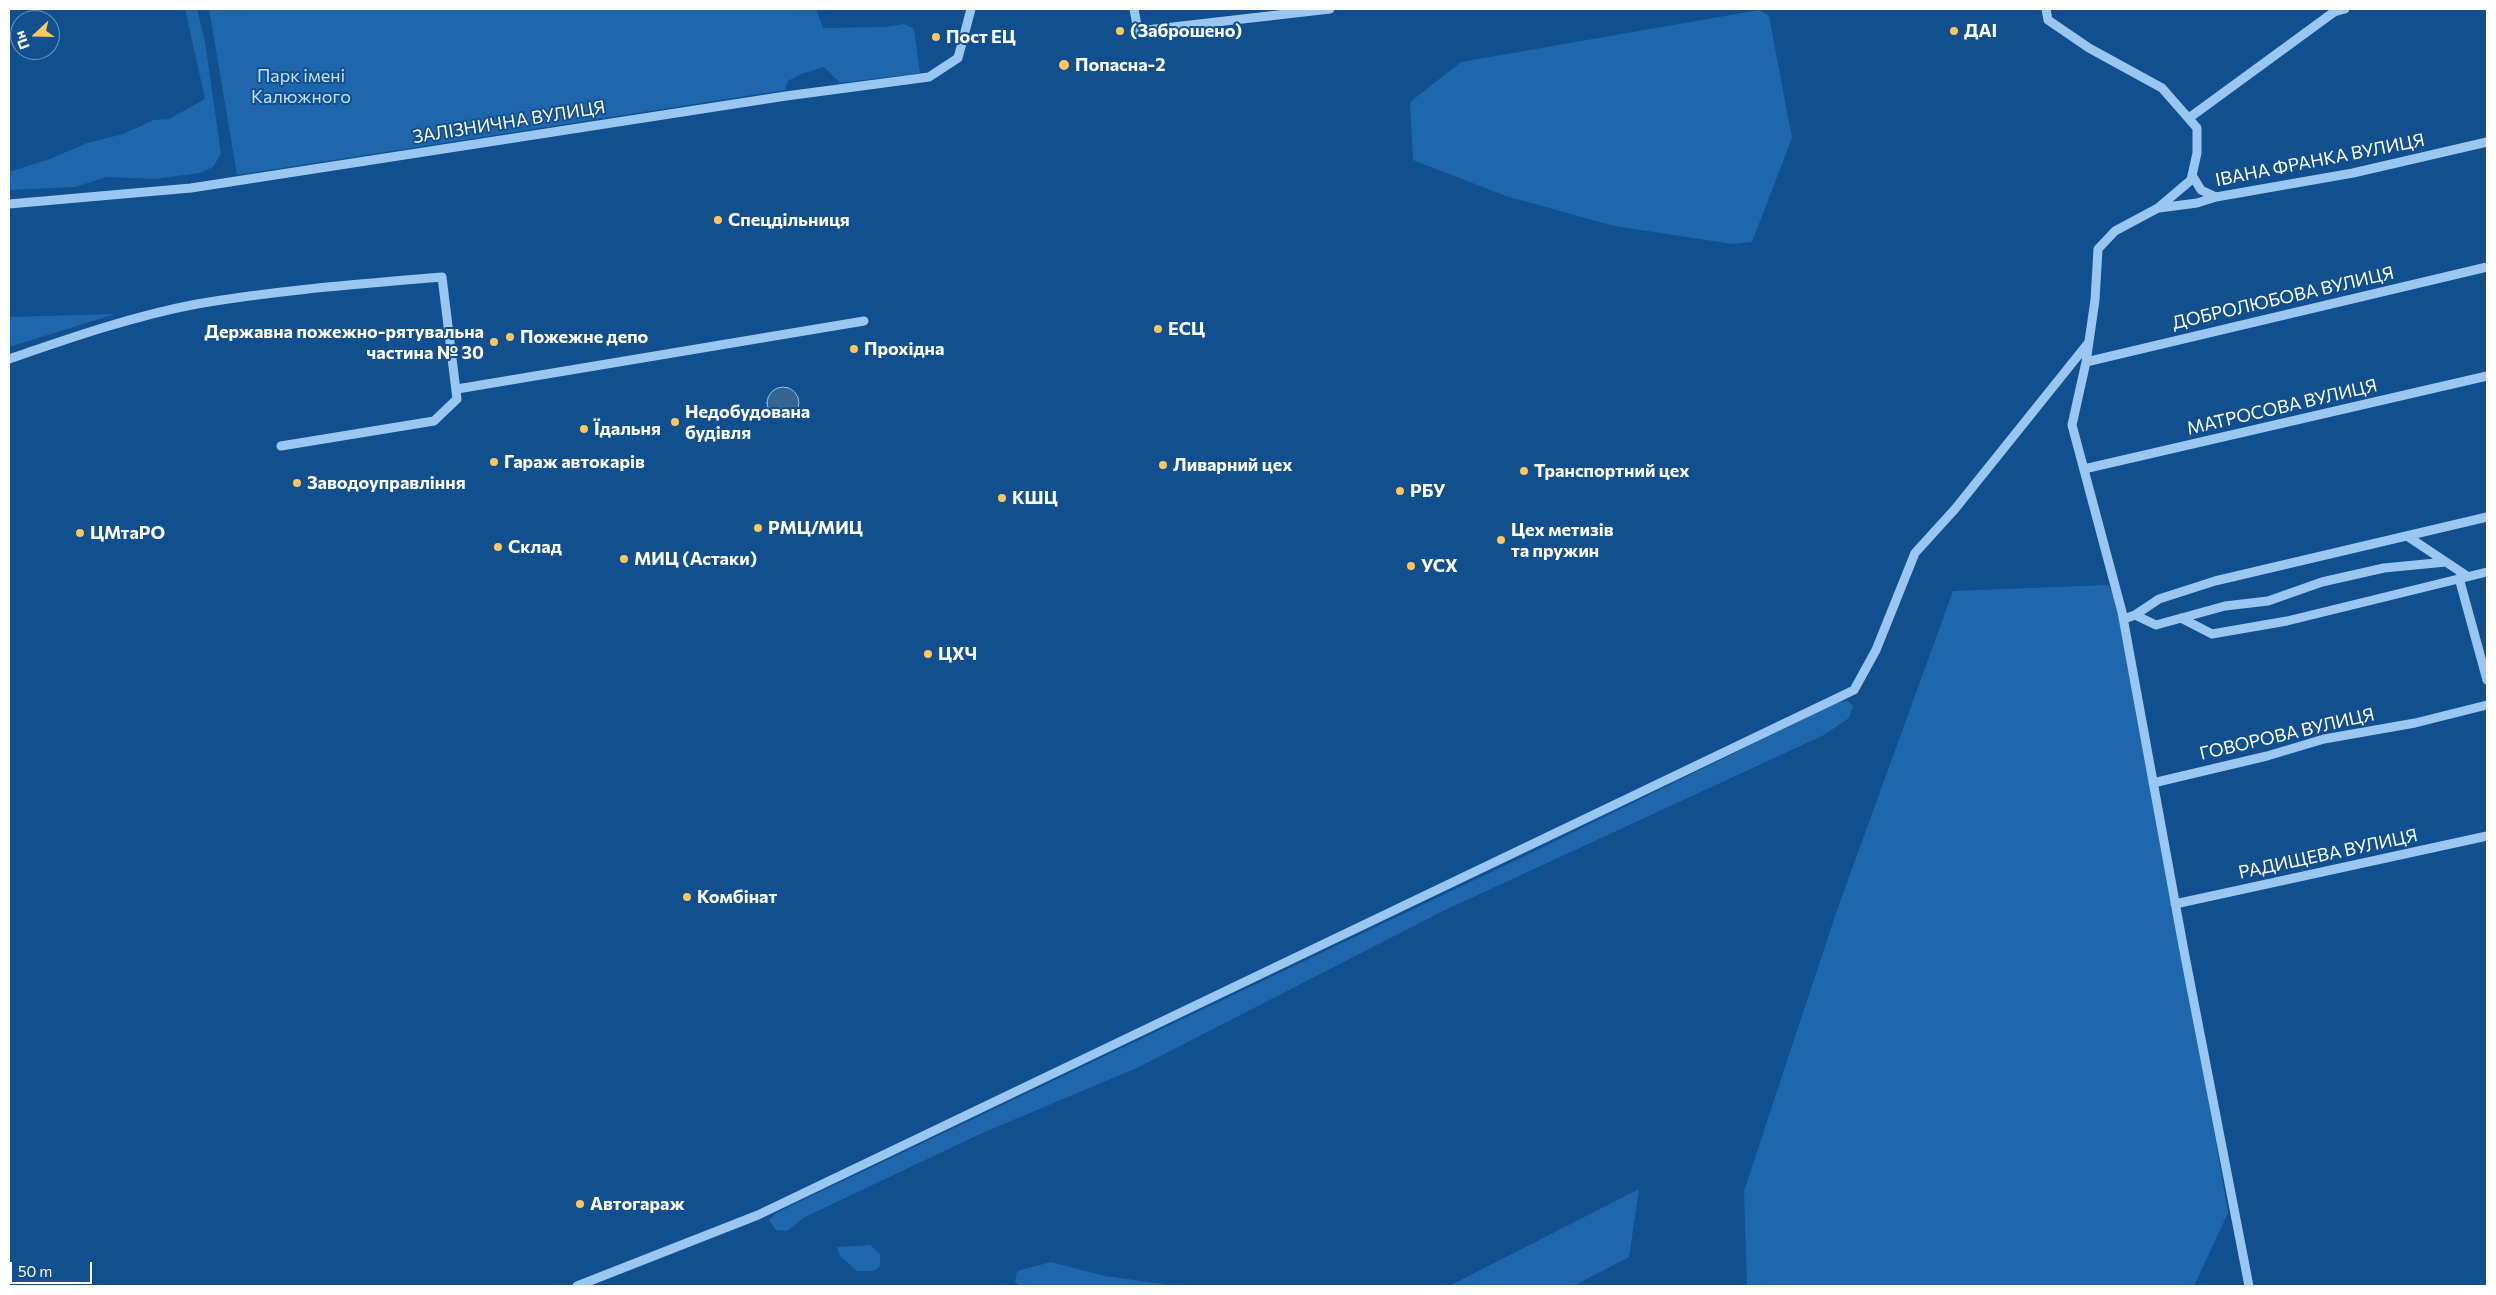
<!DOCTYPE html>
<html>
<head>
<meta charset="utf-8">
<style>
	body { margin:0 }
	#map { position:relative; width:2496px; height:1295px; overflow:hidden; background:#114f8f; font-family:Commissioner,sans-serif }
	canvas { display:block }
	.frame { position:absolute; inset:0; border:10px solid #fff; pointer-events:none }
	.north { position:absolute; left:10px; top:10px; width:50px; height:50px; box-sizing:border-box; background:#114f8f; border:1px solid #7095bc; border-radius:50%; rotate:249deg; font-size:14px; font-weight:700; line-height:20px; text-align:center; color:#fff }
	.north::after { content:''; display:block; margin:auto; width:18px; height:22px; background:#ffc65c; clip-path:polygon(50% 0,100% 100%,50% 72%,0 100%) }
	.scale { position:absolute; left:10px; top:1262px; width:82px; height:22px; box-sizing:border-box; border:2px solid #fff; border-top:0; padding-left:6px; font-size:15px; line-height:18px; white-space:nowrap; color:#fff; -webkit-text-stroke:4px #114f8f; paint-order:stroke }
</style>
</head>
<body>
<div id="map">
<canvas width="2496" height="1295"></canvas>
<div class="frame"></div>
<div class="north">Пн</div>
<div class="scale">50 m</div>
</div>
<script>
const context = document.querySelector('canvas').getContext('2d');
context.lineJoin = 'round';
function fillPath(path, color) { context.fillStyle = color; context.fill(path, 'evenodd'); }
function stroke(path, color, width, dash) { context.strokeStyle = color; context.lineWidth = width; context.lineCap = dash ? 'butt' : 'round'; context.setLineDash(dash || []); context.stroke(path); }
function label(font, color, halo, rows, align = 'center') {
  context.font = font + ' Commissioner,sans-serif'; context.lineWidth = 4; context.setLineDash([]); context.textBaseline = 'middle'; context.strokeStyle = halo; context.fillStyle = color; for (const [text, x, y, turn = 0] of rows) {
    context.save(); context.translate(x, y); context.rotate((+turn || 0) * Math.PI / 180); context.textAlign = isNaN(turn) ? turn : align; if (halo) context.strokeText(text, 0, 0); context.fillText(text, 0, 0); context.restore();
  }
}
const green = new Path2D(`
	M185,9H197L205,42L221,154L213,167L200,173L155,179L107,177L75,187L9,190V172L50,159L87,143L123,134L154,120L169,119L205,99Z
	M209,9H816L823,28L886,27L904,24L914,29L920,73L840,83L824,67L801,74L788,81L785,90L237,175Z
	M1759,10L1769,16L1792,138L1752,242L1733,244L1614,226L1506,196L1413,160L1410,102L1461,62Z
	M115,314L22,343L9,347V317Z
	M2108,585L2122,612L2175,904L2228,1213L2194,1286H1747L1744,1191L1837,910L1953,591Z
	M1848,701L1853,706L1849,718L1824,735L1443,911L1139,1067L980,1134L803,1218L787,1231L776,1230L769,1220L776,1213L1531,853L1836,703Z
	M1639,1189L1629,1257L1573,1286H1449Z
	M870,1245L880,1254V1266L874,1271H857L840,1256L837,1247Z
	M1051,1262L1105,1276L1178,1286H1020L1015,1282L1017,1271Z`);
const water = new Path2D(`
	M767 403a16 16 0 1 1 32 0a16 16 0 1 1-32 0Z`);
const minor = new Path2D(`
	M1134,9L1138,31L1330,9
	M2046,9L2048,20L2089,48L2162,88L2197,128V153L2191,180L2158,208L2115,231L2098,249L2095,300L2086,362L2072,425L2122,612L2184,951L2249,1286
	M2189,118L2334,12L2345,9
	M2192,175L2201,190L2216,197
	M9,204L191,188L786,96L929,77L958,58L971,9
	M2159,208L2197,203L2216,197L2353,173L2487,142
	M9,359C70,338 133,316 197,304C278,290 361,284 442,277L457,399L434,421L281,446
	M2086,362L2487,267
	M457,389L864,321
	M2084,469L2487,376
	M2407,536L2467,576
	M2459,578L2487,680
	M2135,615L2156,625L2225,606L2268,601L2322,582L2384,568L2446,562
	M2181,618L2212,634L2287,621L2487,572
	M2124,619L2135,615L2159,599L2215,581L2487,517
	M2153,783L2267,756L2324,739L2415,723L2487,705
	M2175,904L2487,836
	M577,1286L758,1215L1854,690L1876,650L1915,553L1955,509L2089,342`);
const markers = [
	[1120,31,5,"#ffc65c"],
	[1954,31,5,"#ffc65c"],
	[936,37,5,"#ffc65c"],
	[1064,65,6,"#ffc65c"],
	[718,220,5,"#ffc65c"],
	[1158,329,5,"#ffc65c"],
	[510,337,5,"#ffc65c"],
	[494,342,5,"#ffc65c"],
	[854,349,5,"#ffc65c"],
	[675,422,5,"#ffc65c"],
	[584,429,5,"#ffc65c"],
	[494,462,5,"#ffc65c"],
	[1163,465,5,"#ffc65c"],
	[1524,471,5,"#ffc65c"],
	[297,483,5,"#ffc65c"],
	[1400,491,5,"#ffc65c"],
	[1002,498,5,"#ffc65c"],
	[758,528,5,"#ffc65c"],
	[80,533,5,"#ffc65c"],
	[1501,540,5,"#ffc65c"],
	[498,547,5,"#ffc65c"],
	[624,559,5,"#ffc65c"],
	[1411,566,5,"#ffc65c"],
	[928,654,5,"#ffc65c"],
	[687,897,5,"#ffc65c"],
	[580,1204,5,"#ffc65c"]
];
const poiNames = [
	["(Заброшено)",1130,31],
	["ДАІ",1964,31],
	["Пост ЕЦ",946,37],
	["Попасна-2",1075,65],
	["Спецдільниця",728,220],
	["ЕСЦ",1168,329],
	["Державна пожежно-рятувальна",484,332,"right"],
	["частина № 30",484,353,"right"],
	["Пожежне депо",520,337],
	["Прохідна",864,349],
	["Недобудована",685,412],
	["будівля",685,433],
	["Їдальня",594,429],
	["Гараж автокарів",504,462],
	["Ливарний цех",1173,465],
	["Транспортний цех",1534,471],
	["Заводоуправління",307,483],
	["РБУ",1410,491],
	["КШЦ",1012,498],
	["РМЦ/МИЦ",768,528],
	["Цех метизів",1511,530],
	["та пружин",1511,551],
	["ЦМтаРО",90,533],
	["Склад",508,547],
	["МИЦ (Астаки)",634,559],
	["УСХ",1421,566],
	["ЦХЧ",938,654],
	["Комбінат",697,897],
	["Автогараж",590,1204]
];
const parkNames = [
	["Парк імені",301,76],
	["Калюжного",301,97]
];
const streetNames = [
	["ЗАЛІЗНИЧНА ВУЛИЦЯ",509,122,-9],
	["ІВАНА ФРАНКА ВУЛИЦЯ",2320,160,-11],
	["ДОБРОЛЮБОВА ВУЛИЦЯ",2283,298,-13],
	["МАТРОСОВА ВУЛИЦЯ",2282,407,-13],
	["ГОВОРОВА ВУЛИЦЯ",2287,734,-13],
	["РАДИЩЕВА ВУЛИЦЯ",2328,854,-12]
];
fillPath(green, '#1f67ac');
fillPath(water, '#366493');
stroke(water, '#8cc3f6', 1);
stroke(minor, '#9ac7f2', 9);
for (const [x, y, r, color] of markers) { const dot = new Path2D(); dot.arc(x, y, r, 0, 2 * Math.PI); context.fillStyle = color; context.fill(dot); stroke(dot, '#114f8f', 2); }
label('bold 18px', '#fff', '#114f8f', poiNames, 'left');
label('18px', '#c2e0fd', '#114f8f', parkNames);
label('18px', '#fff', '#114f8f', streetNames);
</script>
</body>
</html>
